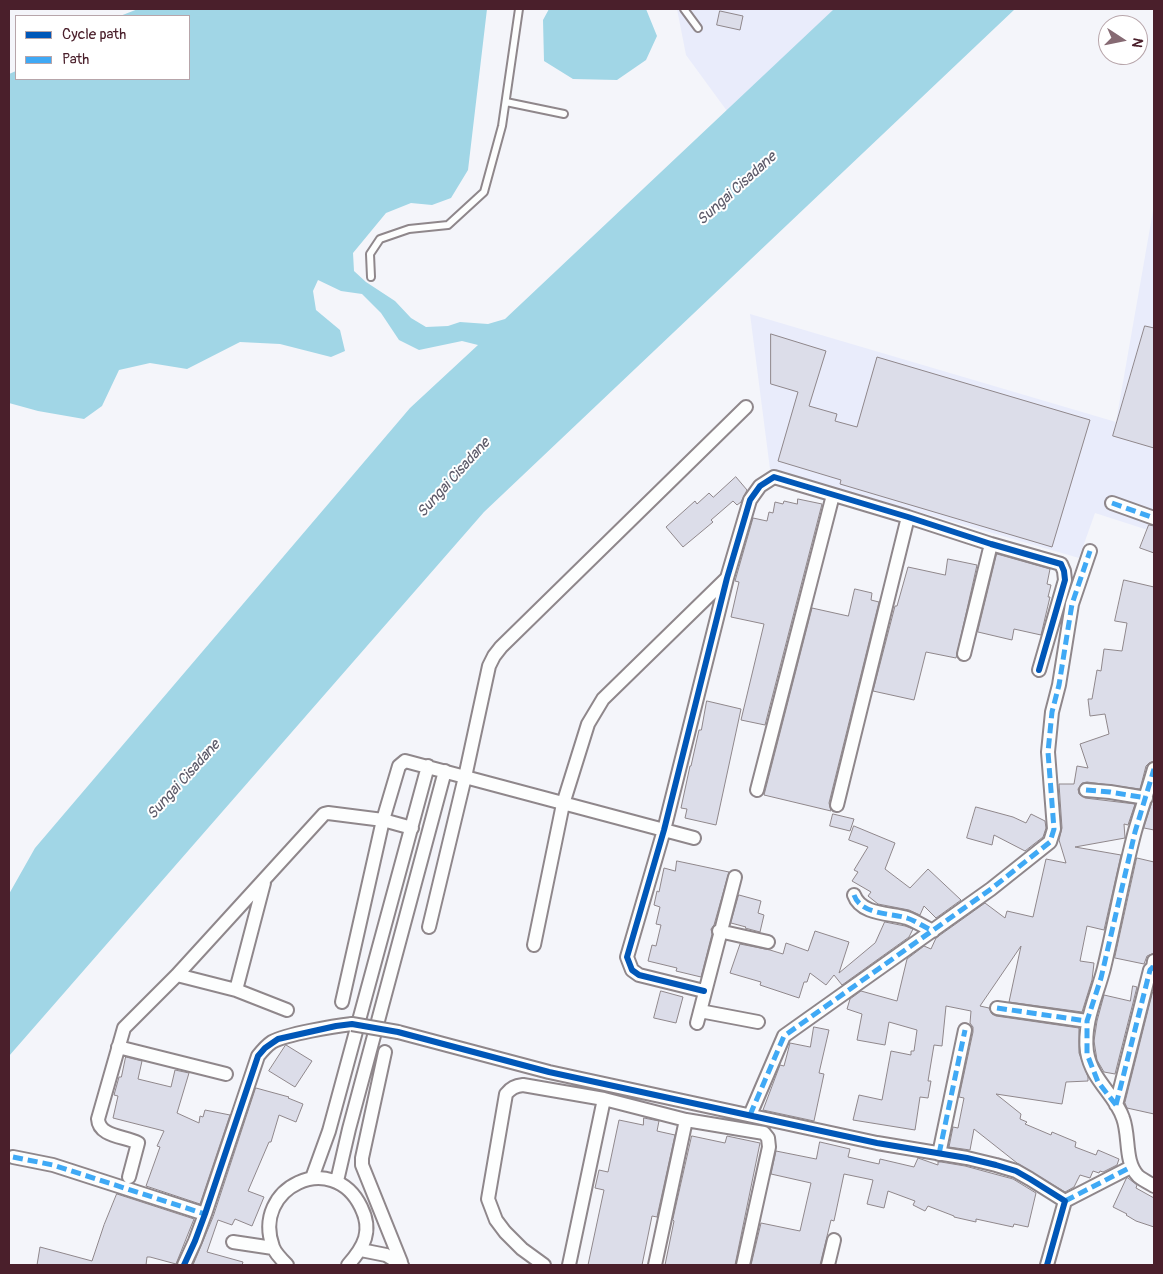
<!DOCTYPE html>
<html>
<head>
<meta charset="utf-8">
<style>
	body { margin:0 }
	#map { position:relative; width:1163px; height:1274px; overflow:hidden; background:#f4f5fa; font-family:Pangolin,sans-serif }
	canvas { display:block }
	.frame { position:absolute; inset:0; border:10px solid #4a1f2b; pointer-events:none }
	.legend { position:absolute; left:15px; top:15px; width:175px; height:65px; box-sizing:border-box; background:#fff; border:1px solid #b7a5aa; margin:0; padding:6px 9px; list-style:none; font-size:15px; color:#4a1f2b }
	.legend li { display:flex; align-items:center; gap:10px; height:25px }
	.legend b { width:25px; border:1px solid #b7a5aa }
	.north { position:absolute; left:1098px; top:15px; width:50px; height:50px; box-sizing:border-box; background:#fff; border:1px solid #b7a5aa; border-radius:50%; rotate:101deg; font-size:14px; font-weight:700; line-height:20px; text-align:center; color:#4a1f2b }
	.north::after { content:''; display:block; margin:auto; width:18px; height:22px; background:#866a73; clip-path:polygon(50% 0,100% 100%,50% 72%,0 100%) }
</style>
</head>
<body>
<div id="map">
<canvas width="1163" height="1274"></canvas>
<div class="frame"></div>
<ul class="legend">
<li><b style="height:6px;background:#0057b8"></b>Cycle path</li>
<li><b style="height:6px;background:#3fa9f5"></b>Path</li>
</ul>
<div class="north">N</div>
</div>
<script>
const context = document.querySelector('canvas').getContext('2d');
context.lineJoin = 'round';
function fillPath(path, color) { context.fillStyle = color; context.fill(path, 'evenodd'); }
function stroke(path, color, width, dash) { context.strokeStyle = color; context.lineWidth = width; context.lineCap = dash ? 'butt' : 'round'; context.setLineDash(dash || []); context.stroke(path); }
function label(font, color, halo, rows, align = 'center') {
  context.font = font + ' Pangolin,sans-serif'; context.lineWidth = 4; context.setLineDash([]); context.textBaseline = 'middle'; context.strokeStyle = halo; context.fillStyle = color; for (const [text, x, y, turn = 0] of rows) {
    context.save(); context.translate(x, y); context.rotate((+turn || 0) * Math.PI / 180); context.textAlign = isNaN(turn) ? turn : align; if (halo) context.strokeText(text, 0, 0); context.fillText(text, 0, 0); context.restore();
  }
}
const built = new Path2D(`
	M677,9H835L727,111L686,55Z
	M1154,205V532L1095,513L1079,558L770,469L750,314L1116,422Z`);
const water = new Path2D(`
	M138,9H487L468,170L451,198L432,205L411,203L386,213L353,253L354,271L366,282L395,301L411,318L426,327L448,326L460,322L488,324L505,319L834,9H1015L484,512L9,1056V894L35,848L410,408L478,345L462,341L419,350L399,340L381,313L362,294L341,291L318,280L313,291L316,310L340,330L345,351L331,357L280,344L240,342L187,369L150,363L119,370L102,406L84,419L38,411L9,403V74L16,71V79H189V16H120Z
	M549,9H646L657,36L646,60L617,80L573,79L544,61L543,20Z`);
const building = new Path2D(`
	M720,11L743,16L740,30L717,25Z
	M1145,326L1154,328V448L1113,436Z
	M771,334L826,351L809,406L837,414L835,421L857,427L877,357L1090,420L1052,547L840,484L841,480L778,461L798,392L771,384Z
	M736,477L747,490L741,502L737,505L733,501L711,520L713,522L683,547L666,527L695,501L697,504L709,493L713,497Z
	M798,499L822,504L765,725L741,720L764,624L731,617L739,582L735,581L753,518L767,521L769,512L773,513L775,502L783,504L784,501L797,504Z
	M1149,525L1154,526V553L1140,548Z
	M997,554L1050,569L1047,584L1051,585L1048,597H1050L1041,635L1014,629L1012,640L978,632Z
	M948,559L977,565L956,658L926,652L914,700L873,691L895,606H897L908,567L945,575Z
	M1124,580L1154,587V761L1149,763L1146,766L1140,789L1087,782L1082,783L1078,789L1079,794L1085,798L1135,804L1128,825L1124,824L1125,838L1075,847L1121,855L1104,930L1087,926L1080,961L1094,963L1092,980L1082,1012L1009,1002L1021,946L980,1006L989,1008L992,1014L996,1016L1079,1028V1053L1088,1077V1081L1066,1082L1062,1104L996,1094L1021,1114L1020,1119L1027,1122L1025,1124L1051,1135L1052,1132L1076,1142L1075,1147L1096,1155L1098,1150L1119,1159L1117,1165L1103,1172L1100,1171L1099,1173L1093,1171L1090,1178L1080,1175L1074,1187L1065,1192L1017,1163L974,1129L970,1150L949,1147L953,1127L958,1128L964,1098L959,1097L973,1032V1027L970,1023L971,1011L946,1006L942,1046L934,1045L928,1081H931L928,1098L920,1097L915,1130L853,1120L859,1095L882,1100L891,1051L911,1055V1051H914L917,1030L889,1022L885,1045L857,1040L862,1014L847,1009L850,999L861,991L897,1001L907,959L924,946L931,949L936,938L985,903L1005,918L1007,911L1033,917L1046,859L1066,863L1059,840L1062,828L1059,784H1074L1077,766L1088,768L1080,744L1109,734L1105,714L1090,716L1088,699H1092L1097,670L1101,671L1104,649L1122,651L1127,623L1115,621Z
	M855,589L872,593L871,600L879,602L829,803L831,811L764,795L812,608L848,616Z
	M707,701L741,709L716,825L685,818L687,809L681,808L690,766H691L699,730H701Z
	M1154,796V830L1144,828Z
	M976,807L1013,817L1026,823L1031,814L1045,821L1046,828L1043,837L1025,851L994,835L992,845L967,838Z
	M833,814L854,819L850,831L830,826Z
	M854,826L895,843L885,869L910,888L928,869L961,900L936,918L924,906L920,915L909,910L878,904L868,896L871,892L852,881L858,872L854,870L868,847L849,840Z
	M1137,858L1154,862V953L1147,956L1144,964L1115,958Z
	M677,861L729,872L714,925L711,929L712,934L701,977L676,971L677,968L648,961L652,945L656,946L661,925L656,924L660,907L654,905L657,891L659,892L664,868L675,871Z
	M739,895L761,901L758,913L764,915L760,932L745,928L746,927L731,923Z
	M885,922L905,926L913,929L909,937L842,985L834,975L826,985L810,973L807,982H804L799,998L760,985L761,982L730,973L740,944L770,950L783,954L786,943L808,951L815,931L849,942L839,973L875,943Z
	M1133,986L1137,987L1115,1074L1104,1072L1097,1060L1094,1041L1097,1021L1104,995L1130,1001Z
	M661,991L683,997L676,1023L654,1018Z
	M1153,992H1154V1114L1127,1108L1125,1103Z
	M814,1027L829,1030L819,1073L824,1074L814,1121L763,1110L780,1065L784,1066L790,1043L810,1047Z
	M286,1045L312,1061L295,1087L269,1071Z
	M126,1057L142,1061L138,1079L171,1087L175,1070L189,1073L177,1113L199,1123L200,1116L203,1117L205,1110L230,1115L200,1204L146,1186L160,1147L157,1146L164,1131L113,1118L118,1096L114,1095L119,1077H121Z
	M256,1088L289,1097L288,1098L303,1104L296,1122L279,1115L271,1142H269L248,1191L264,1197L252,1226L235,1219L232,1225L218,1220L207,1252L243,1262L242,1265H193L213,1217Z
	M644,1118L659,1121L657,1131L675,1135L657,1217L652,1216L642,1265H588L604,1190L595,1188L599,1170L608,1172L619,1120L643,1125Z
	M692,1136L725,1143L727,1136L760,1143L735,1265H665L674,1221L673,1220Z
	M820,1142L850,1149L848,1157L879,1164L880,1159L914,1167L918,1158L938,1165V1162H941L965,1166L1013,1179L1036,1193L1028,1227L1014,1224L1013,1227L976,1219V1222L954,1217V1216L928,1206L925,1211L913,1205L915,1201L888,1191L884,1208L867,1204L873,1180L844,1174L834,1221L831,1220L820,1265H751L761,1223L800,1231L811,1183L771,1174L776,1151L816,1159Z
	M1128,1178L1137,1185L1136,1188L1154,1198V1227L1136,1221L1126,1215L1127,1214L1113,1207L1126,1179Z
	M117,1194L194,1219L176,1264L150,1257H147L146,1265H37L40,1247L92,1261L104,1225Z`);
const service = new Path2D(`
	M684,9L698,28
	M506,102L564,114
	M371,277L370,254L380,239L409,229L448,225L484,192L502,126L519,9`);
const minor = new Path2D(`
	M1112,503L1154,518
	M964,654L991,544
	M1154,769C1148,790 1141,810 1135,831C1123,876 1115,922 1104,968C1097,996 1083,1022 1087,1052C1092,1081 1115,1094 1123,1118C1130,1137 1124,1161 1138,1176C1143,1180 1149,1183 1154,1186
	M757,790L833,495
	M1086,790L1110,792L1146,798
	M837,805L908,517
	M854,895C861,915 891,913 907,918C916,921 924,927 933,931
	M429,927L465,777L489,666L494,656L501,647L746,407
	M719,931L768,942
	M534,945L563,804L588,724L603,699L727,578
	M177,975L236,990L287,1010
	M236,990L264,883
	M704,991L639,975L632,970L627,957L664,830L727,578L750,500L760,486L774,477L908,517L991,544L1061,564L1064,571L1065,580L1039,670
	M342,1002L383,820L399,766L405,761L694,838
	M997,1008L1087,1021
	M700,1011L758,1022
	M697,1023L735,877
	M398,1032L549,1072L877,1143L967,1158L996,1165L1016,1171L1030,1179L1065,1201L1047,1265
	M118,1047L226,1074
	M385,1052L362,1158V1165L401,1262
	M1116,1105L1150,970L1153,967L1154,961
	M750,1115L784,1036L991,889L1050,842L1054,829L1048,752L1052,712L1059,685L1072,604L1090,551
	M939,1154L965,1030
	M13,1157L53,1165L205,1214
	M129,1177L138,1143C125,1136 99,1137 98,1119L124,1028L177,975L324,814L328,813L383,820L412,828
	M312,1178L329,1131L428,766
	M337,1181L349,1129L445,771
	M1065,1201L1131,1167
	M233,1242L273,1248
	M361,1250L386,1255L402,1265
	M184,1265L195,1241L205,1214L258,1056C262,1051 266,1046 272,1042C286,1034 335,1026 352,1024
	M287,1265C282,1260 275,1253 273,1247C251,1187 333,1149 361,1207C373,1231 364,1247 348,1265
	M544,1265L522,1249L505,1232L496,1220L488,1199L506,1094C511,1088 515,1086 523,1085L604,1099L686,1120L764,1133L768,1138L769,1147L743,1265
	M569,1265L604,1099
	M655,1265L686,1120
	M828,1265L834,1240`);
const minorBridge = new Path2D(`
	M352,1024L398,1032`);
const quiet = new Path2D(`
	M1112,503L1154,518
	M1086,790L1110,792L1146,798
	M854,895C861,915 891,913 907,918C916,921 924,927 933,931
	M997,1008L1087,1021
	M1116,1105L1098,1082L1087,1054V1021L1101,978L1135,832L1154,769
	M1116,1105L1150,970L1153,967L1154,961
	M750,1115L784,1036L991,889L1050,842L1054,829L1048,752L1052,712L1059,685L1072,604L1090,551
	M939,1154L965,1030
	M13,1157L53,1165L205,1214
	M1065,1201L1131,1167`);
const cycleway = new Path2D(`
	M704,991L639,975L632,970L627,957L664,830L727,578L750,500L760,486L774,477L908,517L991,544L1061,564L1064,571L1065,580L1039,670
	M184,1265L195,1241L205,1214L258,1056L265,1048L278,1039L336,1026L352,1024L398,1032L549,1072L877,1143L967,1158L996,1165L1016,1171L1030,1179L1065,1201L1047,1265`);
const waterNames = [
	["Sungai Cisadane",737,189,-42],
	["Sungai Cisadane",454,478,-48],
	["Sungai Cisadane",184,780,-48]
];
fillPath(built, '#e9ecfb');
fillPath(water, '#a1d6e6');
fillPath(building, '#dcdde9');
stroke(building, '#8f878b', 1);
stroke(service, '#8f878b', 10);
stroke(minor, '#8f878b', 16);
stroke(service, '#fdfefe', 6);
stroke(minor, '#fdfefe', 12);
stroke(minorBridge, '#8f878b', 16, []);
stroke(minorBridge, '#fdfefe', 12);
stroke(quiet, '#3fa9f5', 5, [10, 5]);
stroke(cycleway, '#0057b8', 6);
label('italic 15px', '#5c5a69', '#fff', waterNames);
</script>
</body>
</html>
